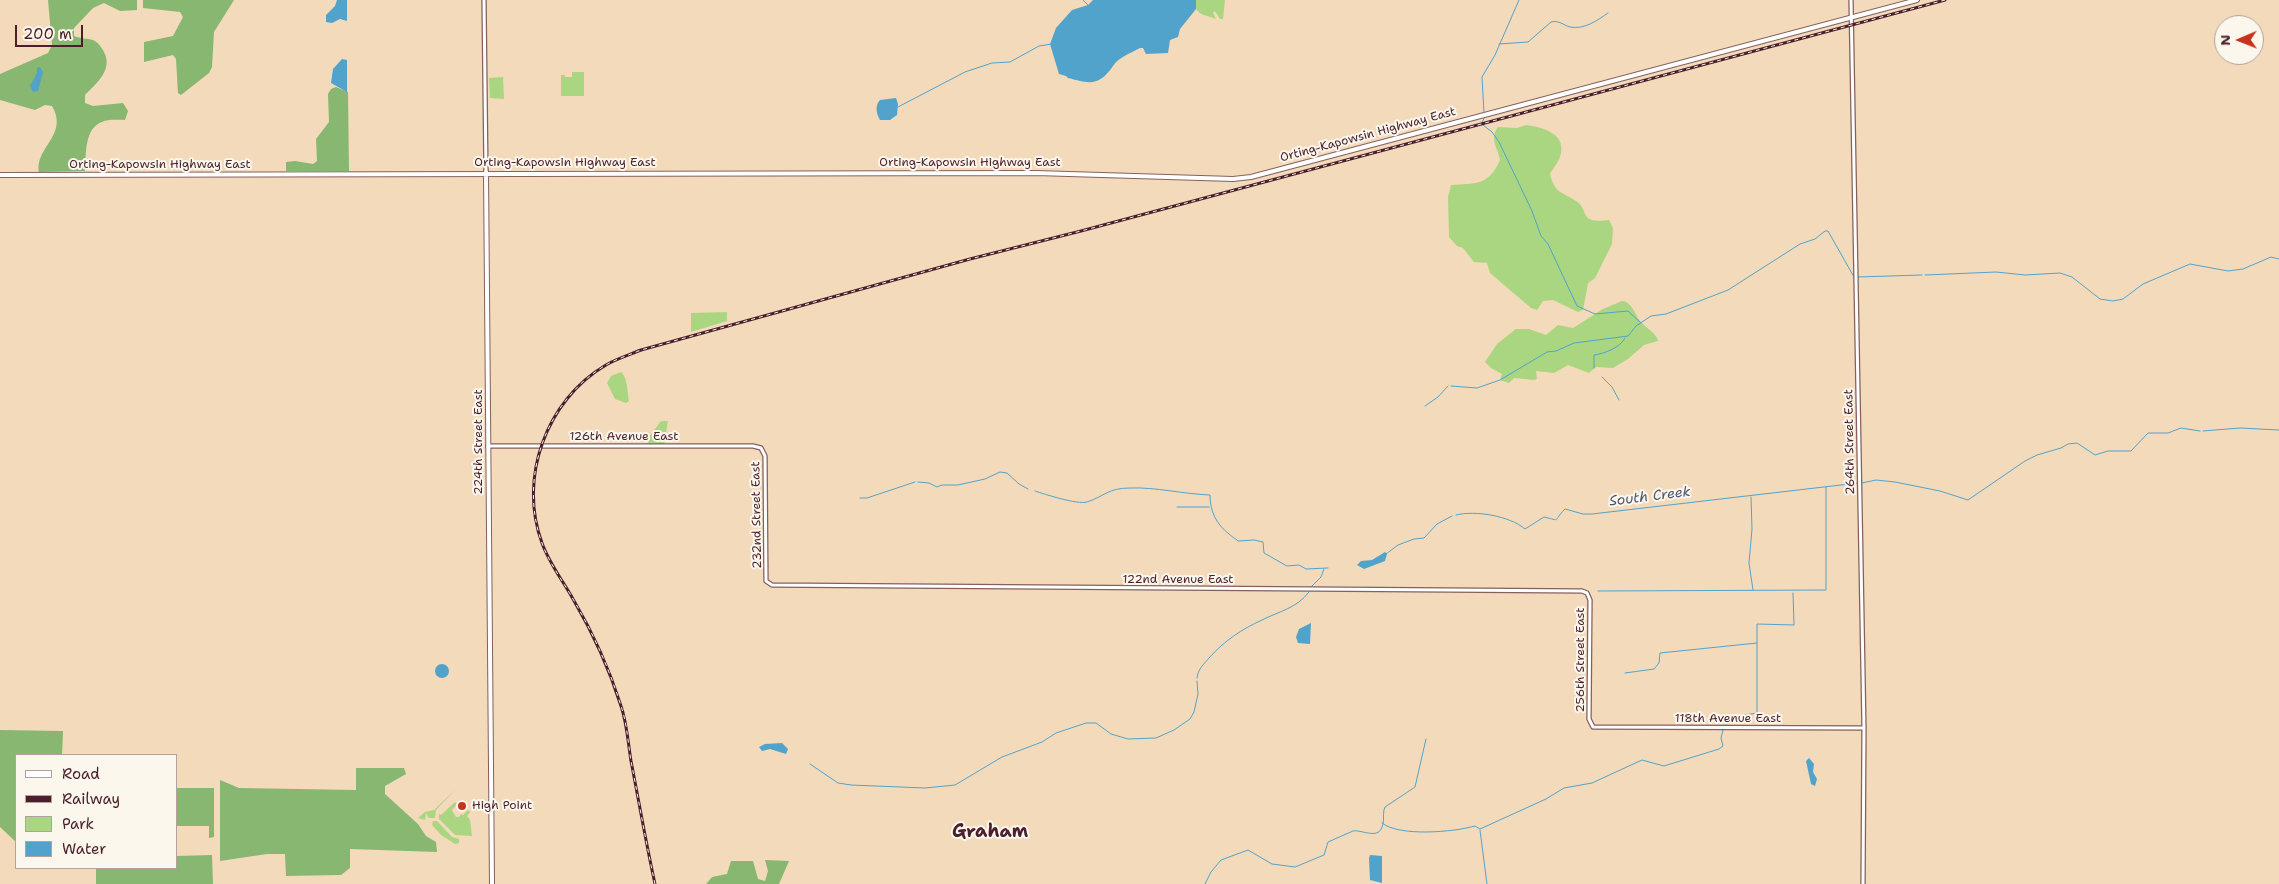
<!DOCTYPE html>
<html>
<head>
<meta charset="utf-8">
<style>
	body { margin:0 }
	#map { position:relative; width:2279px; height:884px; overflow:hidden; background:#f3daba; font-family:"Shantell Sans",sans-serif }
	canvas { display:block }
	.legend { position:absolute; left:15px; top:754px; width:162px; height:115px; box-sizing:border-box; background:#fbf7ec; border:1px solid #b4a19f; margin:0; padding:6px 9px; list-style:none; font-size:15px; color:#4a1f2b }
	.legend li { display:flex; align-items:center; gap:10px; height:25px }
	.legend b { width:25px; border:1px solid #b4a19f }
	.north { position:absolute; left:2214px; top:15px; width:50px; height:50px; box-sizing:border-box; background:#fbf7ec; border:1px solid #b4a19f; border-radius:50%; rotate:269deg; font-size:14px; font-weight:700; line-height:20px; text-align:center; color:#4a1f2b }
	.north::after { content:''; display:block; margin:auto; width:18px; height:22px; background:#c8321e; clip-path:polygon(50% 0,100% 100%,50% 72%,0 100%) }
	.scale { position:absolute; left:15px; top:25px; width:68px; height:22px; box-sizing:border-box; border:2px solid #4a1f2b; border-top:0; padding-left:6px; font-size:15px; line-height:18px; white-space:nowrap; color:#4a1f2b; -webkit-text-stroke:4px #fbf7ec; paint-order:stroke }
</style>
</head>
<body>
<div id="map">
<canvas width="2279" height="884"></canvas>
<ul class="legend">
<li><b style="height:6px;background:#fff"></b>Road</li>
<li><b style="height:6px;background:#4a1f2b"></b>Railway</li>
<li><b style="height:14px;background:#aad682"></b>Park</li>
<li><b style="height:14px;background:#51a3cc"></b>Water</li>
</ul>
<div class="north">N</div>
<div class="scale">200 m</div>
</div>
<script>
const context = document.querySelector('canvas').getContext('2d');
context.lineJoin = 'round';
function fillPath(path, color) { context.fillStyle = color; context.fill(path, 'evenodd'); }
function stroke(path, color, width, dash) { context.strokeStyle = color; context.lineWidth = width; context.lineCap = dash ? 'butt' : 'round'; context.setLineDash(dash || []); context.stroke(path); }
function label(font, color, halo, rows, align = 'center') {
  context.font = font + ' "Shantell Sans",sans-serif'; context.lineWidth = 4; context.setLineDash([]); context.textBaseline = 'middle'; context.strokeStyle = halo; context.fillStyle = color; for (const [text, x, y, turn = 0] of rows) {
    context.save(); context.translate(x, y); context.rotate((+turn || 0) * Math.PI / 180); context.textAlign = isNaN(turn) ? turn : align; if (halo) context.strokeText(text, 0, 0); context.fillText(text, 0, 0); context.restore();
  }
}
const green = new Path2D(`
	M1196,0H1225L1223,19H1220L1215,11L1213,13L1216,19C1207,15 1192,15 1196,0Z
	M572,72H584V96H561V75H565V77H572Z
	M503,77L504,99L490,98L489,78Z
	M1526,125C1543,127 1568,134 1560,157C1558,163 1553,168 1550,174C1555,194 1561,191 1576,201C1590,210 1577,224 1609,220L1613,228L1612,244L1595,278L1588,283L1583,310L1578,312L1553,300L1543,301L1537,310L1531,308L1490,273L1487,263L1474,262L1463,248L1457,246L1449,237L1448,197L1451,185C1475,183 1488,187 1500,160C1498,148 1489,139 1498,127L1517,128Z
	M1622,301C1631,301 1635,314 1640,321C1645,328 1656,332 1658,341L1644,345L1628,359L1613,368L1596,367L1589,373L1568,365L1554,373L1536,371L1537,379L1534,380L1514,378L1509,383L1500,380L1502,374L1491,368L1485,362L1497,344L1516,329H1529L1546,335L1558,325L1573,328L1603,309Z
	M727,312V321L691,332V313Z
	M621,372C628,378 627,392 629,401L626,403L615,399L607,383L611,376Z
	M661,421H668L664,444H648L649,437Z
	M456,789L436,810L435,818H429L426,813L425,820L418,818L425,812L434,810Z
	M455,802L457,804L452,810L456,817H459L461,814L463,815L468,810L470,812L467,816L470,820L472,836L455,835L439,819V814L441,815Z
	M433,821H437L452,837L459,839V843L455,844L441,835L432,825Z`);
const forest = new Path2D(`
	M48,0H137V10L120,11L104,3L93,8L74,28V36C81,39 87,38 93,40C98,42 102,48 104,52C113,70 97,83 85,95V103L93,106L123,103L128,111L125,120C118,120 108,119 102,122C84,128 86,156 85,171L39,172C35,147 69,135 52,106L45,105L35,110L0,100V74L48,53L52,45Z
	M143,0H234L214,32L212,67L209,73L181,95L178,93L176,59L173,55L144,62V42L173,36L183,17L180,12L143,8Z
	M336,87L348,92L349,171H286V162L295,161L313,164L317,161L316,139L329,122L328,94L331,89Z
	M0,730L63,731L62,755H16V842L0,827Z
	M356,768H404L406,774L385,786V794L418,824L426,836L436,842L437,852L350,849V868L341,875L286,876L285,854H267L220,861V780L239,788L356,790Z
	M176,788H214V837L209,838V826H176Z
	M212,855L213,884H96V868H176V856Z
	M765,860L789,861L779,884H706L712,877L727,874L731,861H753L758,879L765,881L768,871Z`);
const water = new Path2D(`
	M337,0H347V21L340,19L332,23L326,22V15L335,6Z
	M1093,0H1196V9L1180,29L1178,37L1170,40L1168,53L1146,54L1143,48H1140C1131,53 1119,57 1113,66C1099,86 1091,84 1068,78L1066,76L1059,74L1050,44L1056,28L1072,10L1088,5Z
	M342,59L347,60V92L331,83L333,69Z
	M40,67L43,72L38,91L33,92L30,86L37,73V68Z
	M896,98L898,104L897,115L890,120H880C876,113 875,105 880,100Z
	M1385,552L1387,554L1385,561L1364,569L1357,565L1361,561L1372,560Z
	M1311,623L1310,644L1298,643L1296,637L1299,629Z
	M435 671a7 7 0 1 1 14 0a7 7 0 1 1-14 0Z
	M782,743L788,749L786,754L770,749L762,751L759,747L765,744Z
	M1809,758L1814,764L1813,772L1817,779L1815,786L1811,784L1806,761Z
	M1370,855L1382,856V883L1370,880L1369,858Z`);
const stream = new Path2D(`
	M1083,0L1088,5
	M1499,44L1528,42L1551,22C1559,20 1563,25 1570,27C1584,30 1598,20 1608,13
	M898,107L965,72L992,63L1010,62L1039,46L1052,44
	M1484,113L1482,77L1495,55L1519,0
	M1482,122L1485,117
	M1483,125L1492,132L1499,142L1532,211L1541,236L1548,244L1577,306L1595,314L1628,311L1641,323
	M1925,275L1996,272L2025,275L2060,273L2072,277L2100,299L2113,301L2123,299L2143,284L2190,264L2228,271L2243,269L2271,257L2279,259
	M1858,277L1922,275
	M1594,368V355C1604,354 1621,347 1625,338
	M1602,377L1612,387L1619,400
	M1451,386L1477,388L1500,380L1547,352L1556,351L1574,343L1628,336L1636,326L1651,316L1666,314L1728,290L1800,244L1815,239L1825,231H1828L1854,277
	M1425,406L1438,397L1448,386
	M2203,431L2240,428L2279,430
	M918,482L929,483L937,487L942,485H958L985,479L1000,472L1007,473L1019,484L1028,489
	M1862,483L1876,480L1895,482L1940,491L1968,500L2025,461L2037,455L2061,448L2068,444L2077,443L2095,455L2108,451H2131L2148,433H2168L2181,428L2200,431
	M1035,491C1044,494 1078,505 1087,502C1105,496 1108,488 1130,488C1156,487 1183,494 1210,495C1210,511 1216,524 1229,534C1232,537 1235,538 1238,541L1254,540L1263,542L1264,553L1287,566L1299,565L1306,569L1328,568
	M1751,497L1752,529L1749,563L1753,590
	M860,498H867L915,482
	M1177,507H1209
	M1456,515C1475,510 1510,516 1525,529L1544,517C1562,521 1552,522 1565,509L1583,514H1592L1858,483
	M1386,554L1398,545L1414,539L1424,538L1437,524L1452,516
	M1311,587L1321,577L1324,569
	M1598,591L1826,590V487
	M1625,673L1654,669L1659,663L1660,653L1757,643
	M1197,678C1198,669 1203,665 1209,658C1224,641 1242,629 1262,620C1280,611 1297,608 1309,592
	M1725,726L1732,717L1757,713V624L1794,625L1793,593
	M810,764L838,783L851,785L925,788L955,785L1002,757L1042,742L1056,733L1086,723H1096L1111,734L1128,739L1156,738L1174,730L1190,719L1194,712L1198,694L1197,681
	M1382,823C1399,837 1454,832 1475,826L1480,829L1546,799L1564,788L1592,783L1642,760L1664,766L1719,749L1723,746L1721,738L1723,730
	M1480,830L1487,884
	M1205,884L1211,872L1221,860L1248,850L1272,864L1295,867L1324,855L1328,842L1353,831C1360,829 1378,840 1382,827C1385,820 1382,814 1385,807L1415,787L1426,739`);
const tertiary = new Path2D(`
	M484,0L486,172
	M1851,0L1864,728L1863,884
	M488,446H753L761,448L765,456L766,581L772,585L1582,591L1587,593L1590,600L1589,719L1593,727L1864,728`);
const secondary = new Path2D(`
	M486,172L492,884
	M0,175L1036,173L1233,179L1251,177L1917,0`);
const rail = new Path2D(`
	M655,884C646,843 639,802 631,761C628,743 627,723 621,706C609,668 593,633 573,599C563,581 549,563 542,543C518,478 546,400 606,365C616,359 629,355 641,350L970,259L1081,231L1945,0`);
const markers = [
	[462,806,5,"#c8321e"]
];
const streetNames = [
	["Orting-Kapowsin Highway East",1368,135,-15],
	["Orting-Kapowsin Highway East",565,163],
	["Orting-Kapowsin Highway East",970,163],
	["Orting-Kapowsin Highway East",160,165],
	["126th Avenue East",624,437],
	["224th Street East",479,442,-90],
	["264th Street East",1850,442,-91],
	["232nd Street East",757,515,-91],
	["122nd Avenue East",1178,580],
	["256th Street East",1581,660,-90],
	["118th Avenue East",1728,719]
];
const poiNames = [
	["High Point",472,806]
];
const waterNames = [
	["South Creek",1650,497,-7]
];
const districtNames = [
	["Graham",990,832]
];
fillPath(green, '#aad682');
fillPath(forest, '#87b770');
fillPath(water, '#51a3cc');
stroke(stream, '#51a3cc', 1);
stroke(tertiary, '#85605d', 5.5);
stroke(secondary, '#85605d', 6);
stroke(tertiary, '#fff', 3);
stroke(secondary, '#fff', 4);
stroke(rail, '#4a1f2b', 3);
stroke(rail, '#fbf7ec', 1, [4]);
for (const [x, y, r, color] of markers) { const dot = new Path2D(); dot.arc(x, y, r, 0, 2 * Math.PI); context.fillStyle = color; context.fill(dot); stroke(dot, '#fbf7ec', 2); }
label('12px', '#4a1f2b', '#fbf7ec', streetNames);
label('12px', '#4a1f2b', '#fbf7ec', poiNames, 'left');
label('italic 14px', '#4d546b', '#fbf7ec', waterNames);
label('bold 18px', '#4a1f2b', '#fbf7ec', districtNames);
</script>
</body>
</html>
